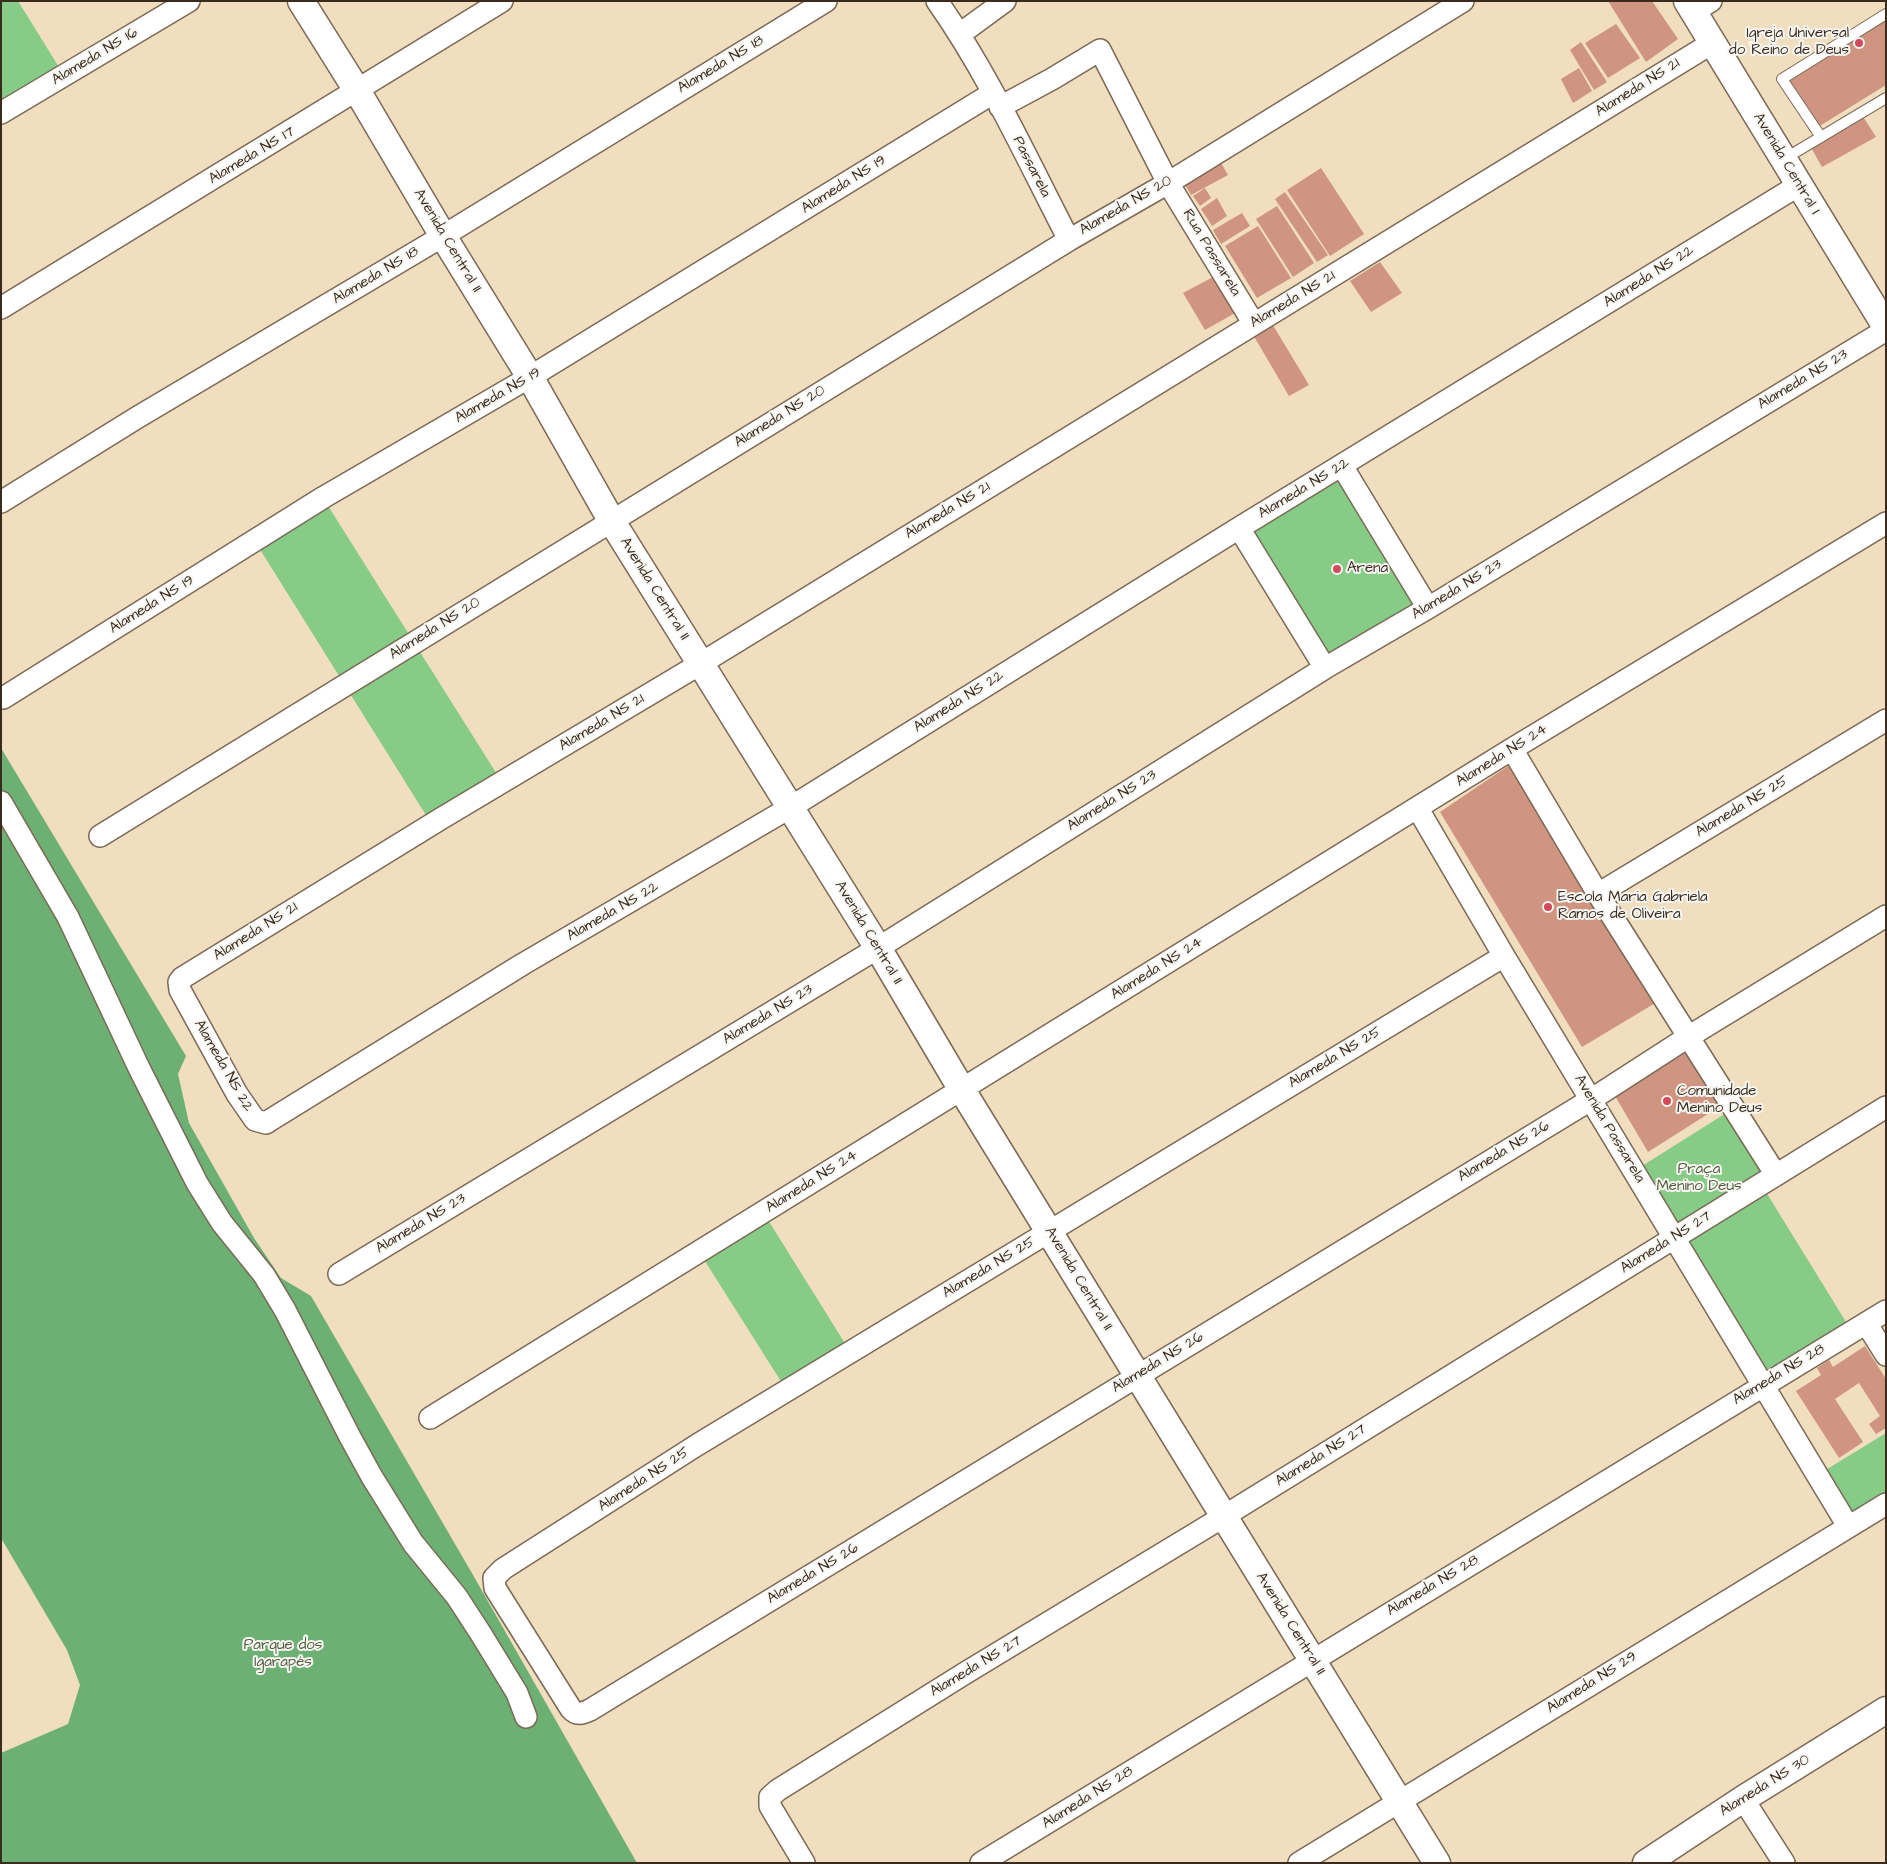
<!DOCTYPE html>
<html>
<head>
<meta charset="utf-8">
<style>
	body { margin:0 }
	#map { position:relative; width:1887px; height:1864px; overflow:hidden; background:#f1debe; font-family:"Architects Daughter",sans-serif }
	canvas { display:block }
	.frame { position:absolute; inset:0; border:2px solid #3b2a1e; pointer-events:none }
</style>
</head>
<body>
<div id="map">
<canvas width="1887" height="1864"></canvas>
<div class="frame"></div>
</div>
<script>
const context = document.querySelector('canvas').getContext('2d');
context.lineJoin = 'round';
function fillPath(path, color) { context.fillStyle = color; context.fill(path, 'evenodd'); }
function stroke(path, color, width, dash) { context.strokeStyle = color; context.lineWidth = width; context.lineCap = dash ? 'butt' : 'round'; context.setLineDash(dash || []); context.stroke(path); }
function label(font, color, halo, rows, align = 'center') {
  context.font = font + ' "Architects Daughter",sans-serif'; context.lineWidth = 4; context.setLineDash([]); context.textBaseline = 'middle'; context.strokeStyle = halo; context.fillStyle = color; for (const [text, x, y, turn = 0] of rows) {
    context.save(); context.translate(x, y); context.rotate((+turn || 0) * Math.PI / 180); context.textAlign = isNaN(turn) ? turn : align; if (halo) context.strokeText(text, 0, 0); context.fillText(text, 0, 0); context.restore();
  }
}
const green = new Path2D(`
	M1,1H18L62,72L1,107Z
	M1344,465L1433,608L1332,671L1241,530Z
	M325,501L505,787L434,828L256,543Z
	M1731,1110L1775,1179L1678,1240L1634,1171Z
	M1766,1192L1851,1330L1766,1382L1681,1245Z
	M768,1220L851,1353L787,1391L703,1258Z
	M1886,1433V1501L1849,1523L1819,1474Z`);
const forest = new Path2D(`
	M1,748L186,1056L178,1074L189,1123L254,1238L281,1278L311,1296L473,1575L637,1863H1V1753L68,1724L80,1685L67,1650L1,1538Z`);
const building = new Path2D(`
	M1608,1H1652L1678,39L1646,62Z
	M1886,12V85L1810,132L1780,73Z
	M1616,24L1640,58L1608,78L1585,43Z
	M1581,42L1607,82L1594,90L1570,50Z
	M1579,68L1592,91L1573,103L1561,79Z
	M1862,115L1876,137L1822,167L1809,144Z
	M1220,161L1228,175L1191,195L1183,181Z
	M1321,168L1364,234L1330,256L1287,190Z
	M1205,188L1211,198L1200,206L1193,196Z
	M1285,192L1328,255L1317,262L1275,199Z
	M1217,198L1227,216L1212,226L1201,209Z
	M1277,206L1314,263L1293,277L1256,219Z
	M1242,213L1250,226L1221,244L1213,230Z
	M1258,226L1291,278L1257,298L1225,246Z
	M1380,262L1402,293L1371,312L1350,281Z
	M1215,276L1237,312L1205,330L1183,293Z
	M1271,322L1309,385L1289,396L1252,333Z
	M1511,764L1657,1002L1582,1047L1440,812Z
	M1685,1053L1719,1107L1648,1152L1615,1096Z
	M1865,1346L1886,1379V1428L1876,1434L1869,1424L1880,1416L1859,1383L1835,1399L1863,1442L1839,1458L1796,1391L1821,1375L1817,1368L1829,1360L1833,1367Z`);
const service = new Path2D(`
	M1821,137L1782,79L1886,14
	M1784,159L1886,98`);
const minor = new Path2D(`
	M937,1C989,75 1027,159 1069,240
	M1693,12L1711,1
	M960,34L1005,1
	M1712,43L700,664L442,818L182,978L179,982L180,990L237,1094L255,1120L266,1123L272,1119L523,964L791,807L1239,528L1799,185
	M1000,107L1052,79L1100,50L1168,183L1254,324
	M1,113L189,1
	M1,308L502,1
	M1342,466L1428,608
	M1,502L138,417L443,236L826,1
	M1239,528L1325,668
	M3,698L324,497L530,377L993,93
	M1512,749L1598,894L1776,1175
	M1,802L68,917L139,1068L197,1183L222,1223L264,1275L285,1310L350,1437L372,1477L413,1543L457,1597L481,1634L517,1693L526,1717
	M1418,809L1504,956L1848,1526
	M100,836L1069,240L1168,183L1463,1
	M1598,894L1886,720
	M1504,956L697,1445L503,1569L494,1578L495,1588L571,1709C577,1716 583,1713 590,1710L1592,1099L1688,1037L1886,916
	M339,1274L878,948L1325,668L1428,608L1886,330
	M1866,1323L1886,1355
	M430,1418L1512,749L1886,523
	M1743,1799L1784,1863
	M804,1863L770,1806V1797L778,1790L967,1672L1213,1523L1886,1107
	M981,1863L1886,1311
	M1299,1863L1886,1504`);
const tertiary = new Path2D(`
	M301,1L358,92L443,236L530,377L611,520L878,948L962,1090L1437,1863
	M1687,1L1886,327
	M1646,1863L1743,1799L1886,1710`);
const markers = [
	[1859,43,5,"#d1495b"],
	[1337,569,5,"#d1495b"],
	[1548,907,5,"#d1495b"],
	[1667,1101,5,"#d1495b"]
];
const poiNames = [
	["Igreja Universal",1849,34,"right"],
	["do Reino de Deus",1849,51,"right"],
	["Arena",1347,569],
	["Escola Maria Gabriela",1558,898],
	["Ramos de Oliveira",1558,915],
	["Comunidade",1677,1092],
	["Menino Deus",1677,1109]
];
const streetNames = [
	["Alameda NS 16",95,57,-31],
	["Alameda NS 18",721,65,-31],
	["Alameda NS 21",1638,88,-32],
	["Alameda NS 17",252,156,-31],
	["Avenida Central I",1786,164,59],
	["Passarela",1031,167,63],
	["Alameda NS 19",844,185,-32],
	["Alameda NS 20",1126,206,-30],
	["Avenida Central II",447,241,59],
	["Rua Passarela",1211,253,59],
	["Alameda NS 18",376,276,-31],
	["Alameda NS 22",1649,277,-32],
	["Alameda NS 21",1293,300,-31],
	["Alameda NS 23",1803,380,-31],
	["Alameda NS 19",498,396,-30],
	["Alameda NS 20",780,417,-32],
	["Alameda NS 22",1304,489,-31],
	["Alameda NS 21",948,511,-31],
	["Avenida Central II",654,589,58],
	["Alameda NS 23",1457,590,-31],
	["Alameda NS 19",152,605,-32],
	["Alameda NS 20",435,629,-32],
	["Alameda NS 22",959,702,-32],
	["Alameda NS 21",602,723,-31],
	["Alameda NS 24",1502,756,-32],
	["Alameda NS 23",1112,801,-32],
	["Alameda NS 25",1742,807,-31],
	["Alameda NS 22",613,912,-30],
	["Alameda NS 21",256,932,-32],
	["Avenida Central II",868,933,59],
	["Alameda NS 24",1157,969,-32],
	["Alameda NS 23",768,1015,-31],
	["Alameda NS 25",1335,1058,-31],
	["Alameda NS 22",223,1066,60],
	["Avenida Passarela",1609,1129,59],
	["Alameda NS 26",1504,1152,-31],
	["Alameda NS 24",812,1182,-32],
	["Alameda NS 23",421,1224,-31],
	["Alameda NS 27",1666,1243,-32],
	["Alameda NS 25",989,1268,-31],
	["Avenida Central II",1078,1279,59],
	["Alameda NS 26",1158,1363,-31],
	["Alameda NS 28",1779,1375,-31],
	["Alameda NS 27",1321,1456,-32],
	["Alameda NS 25",644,1480,-33],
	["Alameda NS 26",813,1574,-31],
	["Alameda NS 28",1433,1586,-31],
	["Avenida Central II",1290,1624,58],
	["Alameda NS 27",976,1667,-31],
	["Alameda NS 29",1592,1683,-32],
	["Alameda NS 30",1765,1786,-32],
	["Alameda NS 28",1088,1798,-32]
];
const parkNames = [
	["Praça",1699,1170],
	["Menino Deus",1699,1187],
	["Parque dos",283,1646],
	["Igarapés",283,1663]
];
fillPath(green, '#87cc86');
fillPath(forest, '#6db073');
fillPath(building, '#cf9581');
stroke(service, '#7b6956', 12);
stroke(minor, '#7b6956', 24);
stroke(tertiary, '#7b6956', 29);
stroke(service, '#fff', 10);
stroke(minor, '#fff', 21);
stroke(tertiary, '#fff', 26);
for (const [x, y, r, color] of markers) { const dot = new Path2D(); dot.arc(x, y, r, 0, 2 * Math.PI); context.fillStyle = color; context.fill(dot); stroke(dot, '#f6f6f2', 2); }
label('15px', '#3b2a1e', '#f6f6f2', poiNames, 'left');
label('15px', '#3b2a1e', '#f6f6f2', streetNames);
label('15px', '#525b3d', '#f6f6f2', parkNames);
</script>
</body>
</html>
